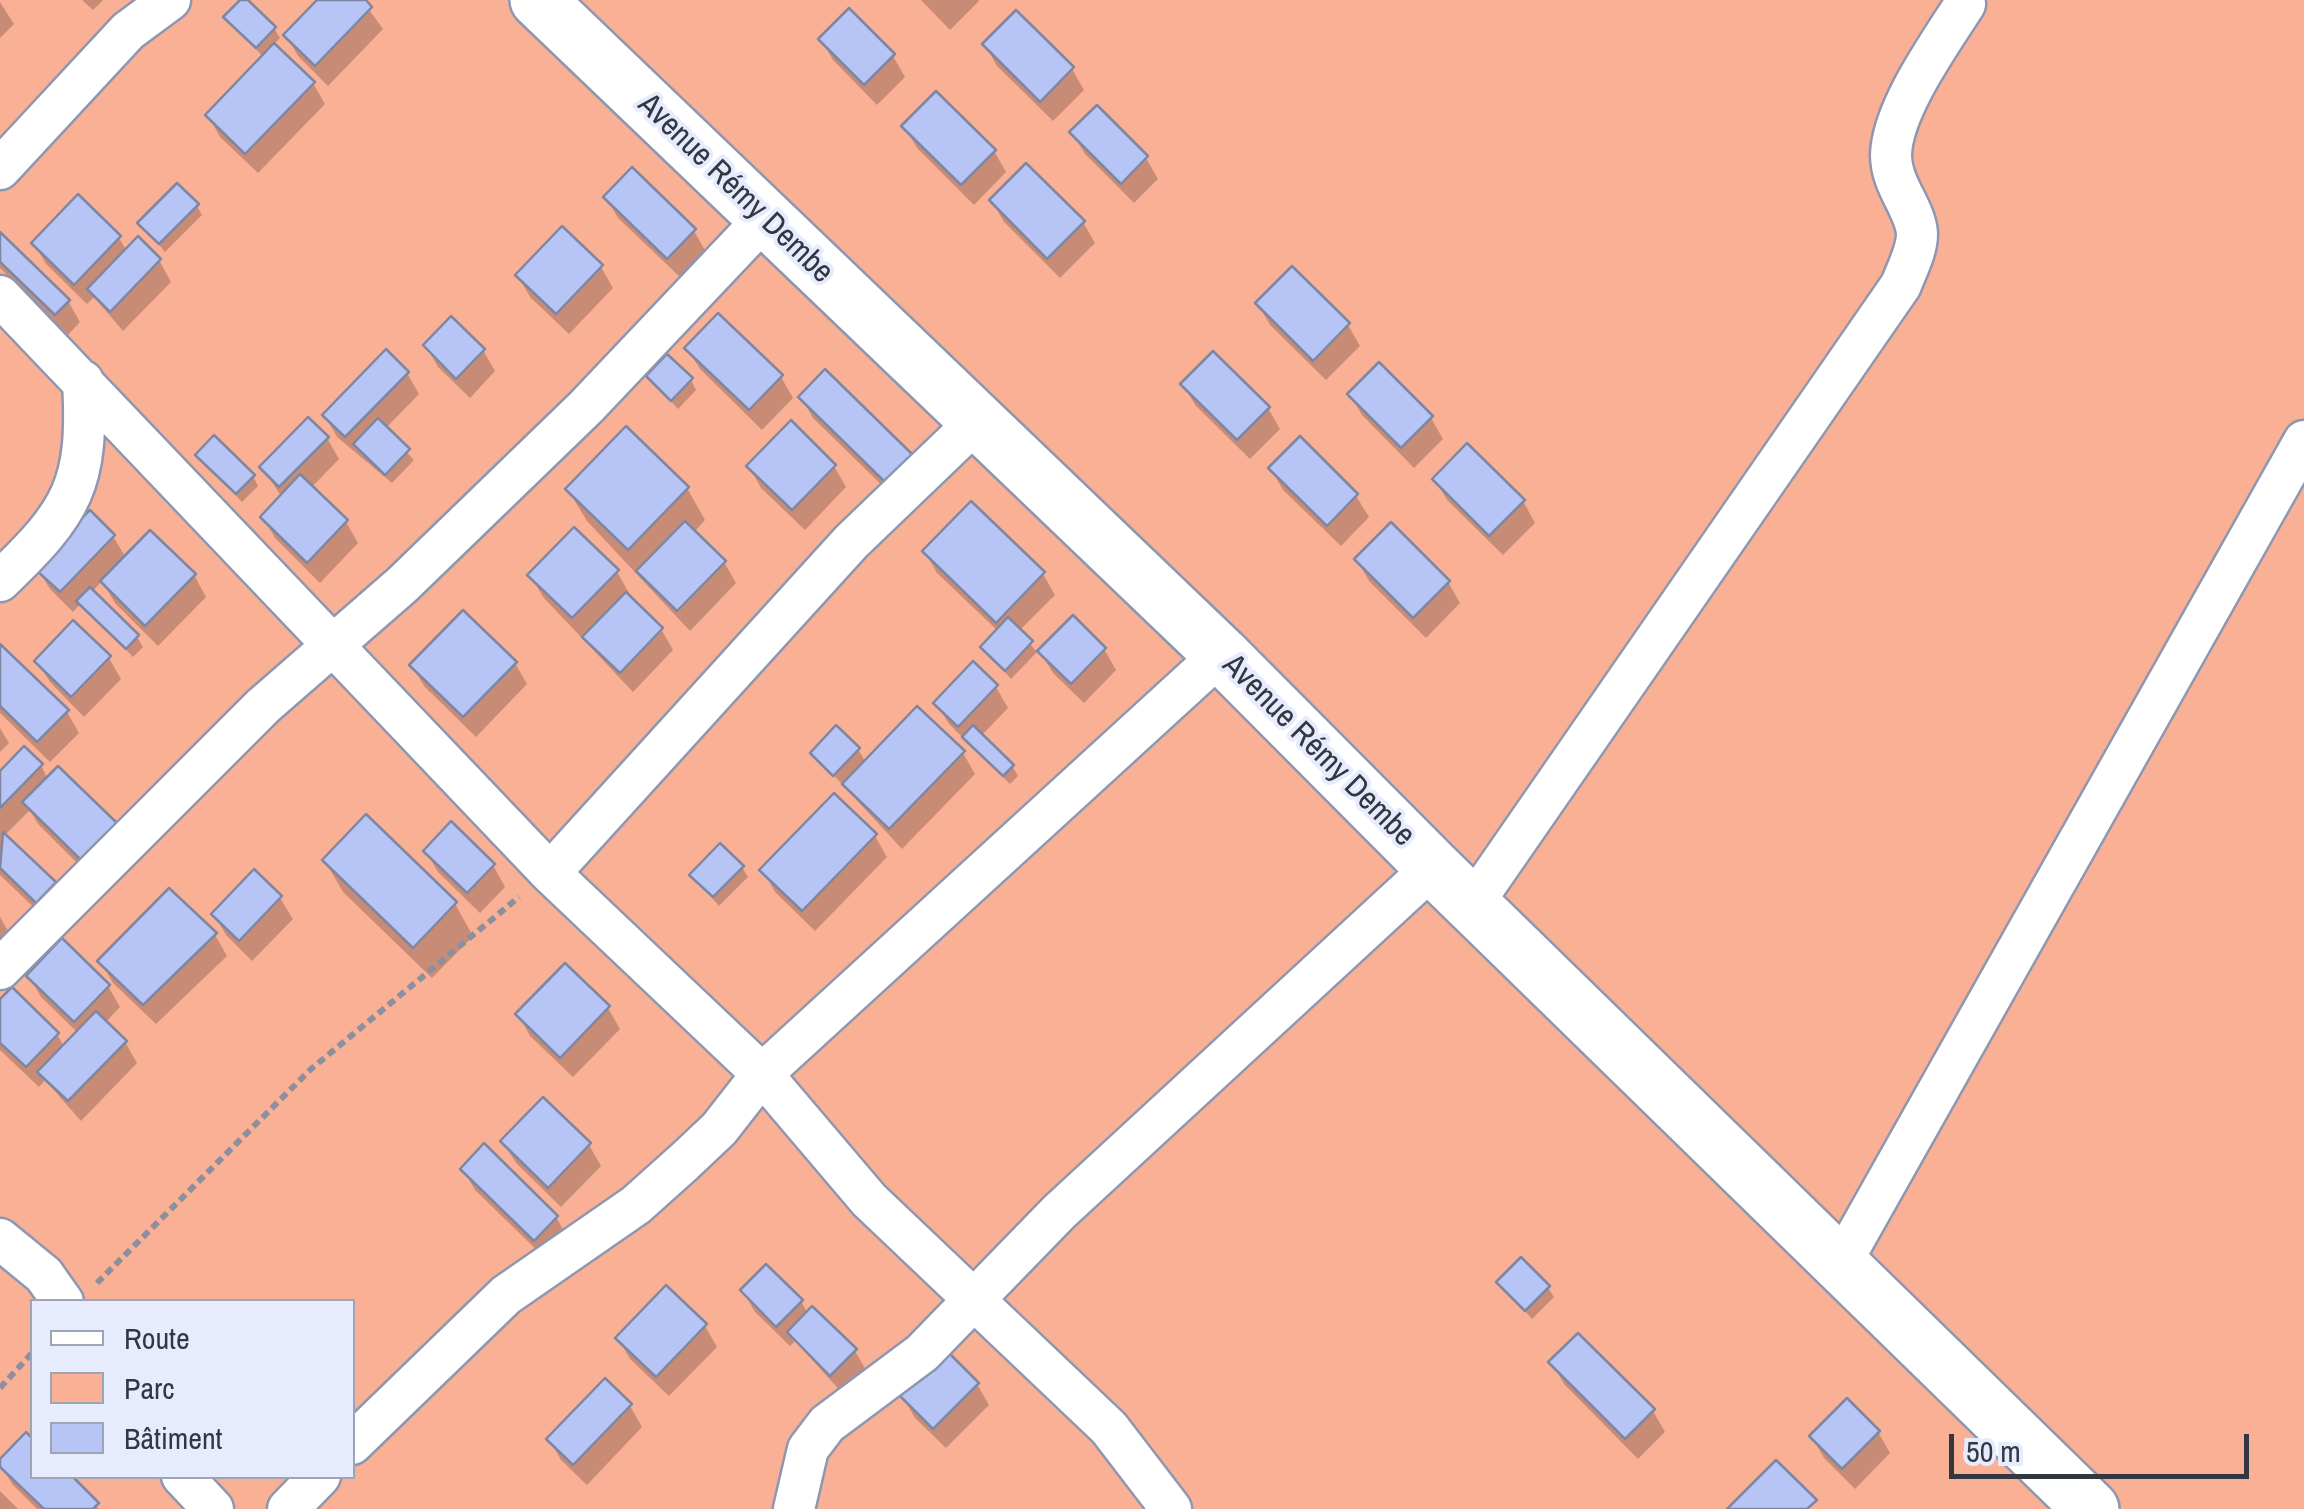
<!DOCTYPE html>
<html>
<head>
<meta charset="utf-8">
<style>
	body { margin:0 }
	#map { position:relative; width:2304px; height:1509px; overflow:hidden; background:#e6ecfe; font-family:"Archivo Narrow",sans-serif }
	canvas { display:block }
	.legend { position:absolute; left:30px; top:1299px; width:325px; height:180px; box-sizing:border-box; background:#e6ecfe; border:2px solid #9ea4b3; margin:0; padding:12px 18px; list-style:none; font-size:30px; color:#333742 }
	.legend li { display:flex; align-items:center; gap:20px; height:50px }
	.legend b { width:50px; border:2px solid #9ea4b3 }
	.scale { position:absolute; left:1949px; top:1434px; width:300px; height:45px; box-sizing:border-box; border:5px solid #333742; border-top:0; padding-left:12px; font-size:30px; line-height:35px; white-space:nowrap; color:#333742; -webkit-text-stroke:8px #e6ecfe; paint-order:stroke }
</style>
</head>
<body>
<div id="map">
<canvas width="2304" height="1509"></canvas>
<ul class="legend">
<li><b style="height:12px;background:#fff"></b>Route</li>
<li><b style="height:28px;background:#fab094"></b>Parc</li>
<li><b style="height:28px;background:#b6c5f5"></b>Bâtiment</li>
</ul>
<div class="scale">50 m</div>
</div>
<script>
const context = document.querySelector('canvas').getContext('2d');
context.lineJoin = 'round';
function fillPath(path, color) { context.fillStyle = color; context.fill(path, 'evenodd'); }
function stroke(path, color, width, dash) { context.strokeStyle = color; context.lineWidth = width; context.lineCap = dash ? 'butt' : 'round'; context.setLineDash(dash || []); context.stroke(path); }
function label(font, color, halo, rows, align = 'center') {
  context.font = font + ' "Archivo Narrow",sans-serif'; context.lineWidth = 8; context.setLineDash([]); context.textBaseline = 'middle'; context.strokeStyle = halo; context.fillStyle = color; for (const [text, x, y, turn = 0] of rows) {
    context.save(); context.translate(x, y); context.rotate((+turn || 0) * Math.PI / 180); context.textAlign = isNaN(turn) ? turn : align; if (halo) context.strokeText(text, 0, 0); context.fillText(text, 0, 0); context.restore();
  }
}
const green = new Path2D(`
	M0,0H2304V1509H0ZM32,1302H352V1476H32Z`);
const shadow = new Path2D(`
	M82,0H103L93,10Z
	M243,0L274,28L280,38L273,45L313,83L325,104L258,173L220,137L208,115L264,58L227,17Z
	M321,0H362L383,29L328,86L298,56L286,35Z
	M921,0H978L979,1L950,30Z
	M0,2L14,24L0,38Z
	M821,39L893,56L905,77L877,105L833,60Z
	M985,45L1072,69L1084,90L1053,121L997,66Z
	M904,126L994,151L1006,172L974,205L917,148Z
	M1072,133L1146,158L1158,179L1134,203L1085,154Z
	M606,197L694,231L706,252L681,278L618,218Z
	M992,201L1083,222L1095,243L1060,278L1004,222Z
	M197,206L202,215L165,252L141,223Z
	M0,236L68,301L80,322L68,335L0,268Z
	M119,238L127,251L159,260L171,282L123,331L94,297L87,304L46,264L34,243Z
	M601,267L613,288L569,334L530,297L518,276Z
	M1258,304L1348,325L1360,346L1326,380L1270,325Z
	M426,346L483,350L495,371L470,398L438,367Z
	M687,348L781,377L793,398L762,430L700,369Z
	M825,372L899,502L813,418L801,397Z
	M407,373L419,394L385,429L414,460L392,483L337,437L325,416Z
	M649,377L691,380L696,390L678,409Z
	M1183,385L1268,408L1280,429L1250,459L1196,406Z
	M1350,394L1431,418L1443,439L1414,468L1362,415Z
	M327,438L339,459L311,488L346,522L358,543L320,583L275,538L263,517L282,497L262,468Z
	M1300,439L1356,496L1369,517L1341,546L1283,490L1271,469Z
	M198,455L253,476L258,486L242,502Z
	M749,466H834L846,487L805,530L761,488Z
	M1435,479L1523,501L1535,523L1503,555L1447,500Z
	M687,488L705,520L693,533L724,562L736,583L690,631L587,521L568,490Z
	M113,536L126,558L194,575L206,597L158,646L115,603L102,581L92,592L137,637L143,647L133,657L81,603L73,612L50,589L37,568Z
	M925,552L1043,574L1055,595L1019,631L1037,652L1011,679L983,647L998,631L937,573Z
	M1357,560L1448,582L1460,603L1426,638L1369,581Z
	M617,572L629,593L626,595L661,629L673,650L633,692L543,597L531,576Z
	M0,648L67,712L79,733L50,762L0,713Z
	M1104,649L1116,670L1084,703L1053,673L1040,652Z
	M109,658L121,679L84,717L50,682L37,661Z
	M515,663L527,684L476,737L424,686L412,665Z
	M996,687L1008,708L981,736L1012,766L1018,776L1010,784L949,724L936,703Z
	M0,728L9,743L0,752Z
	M858,749L866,763L963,753L975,774L902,849L813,753Z
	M41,765L95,881L38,824L30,810L4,836L54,883L66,905L49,922L0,875V774Z
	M834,796L875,836L887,857L815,931L775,892L763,870Z
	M426,851L493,865L505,887L480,913L438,872Z
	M325,861L455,904L473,936L432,978L343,892Z
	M742,867L748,877L719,906L692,875Z
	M254,873L280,898L293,919L252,961L226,935L214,914Z
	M170,891L215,935L227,956L156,1024L113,983L101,962Z
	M0,917L10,934L0,945Z
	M29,976L108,986L120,1007L105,1023L125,1042L137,1063L81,1121L45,1080L39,1087L0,1050V1003L57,1034L64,1047L78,1033L41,997Z
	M608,1008L620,1029L573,1077L530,1036L518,1014Z
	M503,1142L589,1145L601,1166L561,1207L516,1163Z
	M463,1169L556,1217L568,1238L547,1260L475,1190Z
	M1499,1282L1548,1288L1554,1297L1532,1319Z
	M743,1291L801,1301L808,1314L855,1351L867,1372L844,1395L795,1341L790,1346L755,1312Z
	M705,1326L717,1347L669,1396L630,1359L618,1338Z
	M1552,1363L1653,1411L1665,1432L1638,1459L1564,1384Z
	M605,1382L630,1406L642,1427L587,1485L561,1460L549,1439Z
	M977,1384L989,1405L946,1448L915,1418L903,1397Z
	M1878,1432L1890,1453L1855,1489L1824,1458L1812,1437Z
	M26,1435L32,1441V1476L100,1509H37L12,1484L0,1463Z
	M0,1491L18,1509H0Z`);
const building = new Path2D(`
	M240,0H248L276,27L256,48L223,17Z
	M317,0H366L372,7L315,66L283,35Z
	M849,8L895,54L864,85L818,39Z
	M1016,10L1074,67L1040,102L982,44Z
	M274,43L315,82L245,154L205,115Z
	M936,91L996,150L961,185L901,126Z
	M1097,105L1148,156L1121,184L1069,132Z
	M1026,163L1085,221L1047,259L989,200Z
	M632,167L696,229L667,259L603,197Z
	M177,183L199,204L159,244L137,223Z
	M78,194L121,236L74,285L31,243Z
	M562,226L603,265L556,314L515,275Z
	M0,232L70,300L55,315L0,262Z
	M138,236L161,259L110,312L87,289Z
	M1292,266L1350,323L1313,361L1255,303Z
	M718,313L783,375L749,410L684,348Z
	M451,316L485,349L456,379L423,345Z
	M386,349L409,372L345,437L322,415Z
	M1213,351L1270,407L1237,440L1180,384Z
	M667,354L693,378L671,401L646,376Z
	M1379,362L1433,416L1401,448L1347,394Z
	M825,369L913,455L886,483L798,397Z
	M308,417L329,437L279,487L259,467Z
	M378,418L410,449L385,475L353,444Z
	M791,420L836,465L792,510L746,466Z
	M626,426L689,487L628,550L565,489Z
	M214,435L255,475L236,494L195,455Z
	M1300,436L1358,494L1327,526L1268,468Z
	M1467,443L1525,500L1489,536L1432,479Z
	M300,474L348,520L307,563L260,517Z
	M971,501L1045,572L996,623L922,551Z
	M90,510L115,535L60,592L34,568Z
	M685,521L726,561L677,611L636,571Z
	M1391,522L1450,581L1413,618L1354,559Z
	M574,527L619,570L572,618L527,575Z
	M150,530L196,574L145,626L100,581Z
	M90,587L139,635L126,649L76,601Z
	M626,592L663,628L620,673L582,637Z
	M463,610L517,662L463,717L409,665Z
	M1073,615L1106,648L1071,684L1037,651Z
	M1008,617L1033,641L1005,671L980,647Z
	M73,620L111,656L71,697L34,661Z
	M0,644L69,710L37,742L0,706Z
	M973,661L998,685L958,727L933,703Z
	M917,706L965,751L889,829L842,784Z
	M836,725L860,748L833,776L810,753Z
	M973,725L1014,765L1003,776L962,737Z
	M24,746L43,764L0,808V771Z
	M58,766L118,824L82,861L22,802Z
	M834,793L877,834L802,911L759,870Z
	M366,814L457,902L413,948L322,860Z
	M451,821L495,864L467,893L423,851Z
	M3,832L56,882L36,903L0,868Z
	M720,843L744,866L713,897L689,875Z
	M254,869L282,896L239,941L211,914Z
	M169,888L217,933L143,1005L97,961Z
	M62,938L110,985L74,1022L26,976Z
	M565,963L610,1006L560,1058L515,1014Z
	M12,987L59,1033L26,1067L0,1043V999Z
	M96,1011L127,1041L68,1101L37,1072Z
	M543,1097L591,1143L548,1188L500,1141Z
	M484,1143L558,1216L534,1241L460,1169Z
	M1521,1257L1550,1286L1525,1311L1496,1282Z
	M766,1264L803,1300L776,1327L740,1290Z
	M666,1285L707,1324L656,1377L615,1338Z
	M812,1306L857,1349L830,1376L787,1332Z
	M1578,1333L1655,1409L1625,1439L1548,1362Z
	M946,1350L979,1383L933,1429L900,1396Z
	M605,1378L632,1404L573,1465L546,1439Z
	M1847,1398L1880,1431L1842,1469L1809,1436Z
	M26,1432L32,1438V1476H72L99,1503L93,1509H44L0,1467V1459Z
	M1776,1460L1817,1500L1807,1509H1727Z`);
const path = new Path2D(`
	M97,1283L311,1069L519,897
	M0,1388L32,1353`);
const street = new Path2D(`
	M0,169L128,31L170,0
	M0,296L550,873L762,1074L869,1200L1109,1428L1171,1509
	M0,581C73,511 89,485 83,381
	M550,873L851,542L978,420
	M1472,905L1901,285C1907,269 1917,251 1917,234C1916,209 1891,186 1891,155C1892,109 1941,42 1965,4
	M0,969L263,706L402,585L586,407L765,218
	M0,1239L44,1275L63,1302
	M1841,1263L2304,441
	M352,1444L506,1295L636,1205L684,1162L719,1129L762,1074L1221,654
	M182,1476L213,1509
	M288,1509L320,1476
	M794,1509L808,1449L827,1424L922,1353L1059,1212L1433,867`);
const secondary = new Path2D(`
	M538,0L1221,654L1433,867L2091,1509`);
const streetNames = [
	["Avenue Rémy Dembe",735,189,44],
	["Avenue Rémy Dembe",1318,751,45]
];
fillPath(green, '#fab094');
fillPath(shadow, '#0003');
fillPath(building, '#b6c5f5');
stroke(building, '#7e86a1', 2.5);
stroke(street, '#8e97b2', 45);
stroke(secondary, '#8e97b2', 60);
stroke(path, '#8b909e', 6, [8, 5]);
stroke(street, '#fff', 40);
stroke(secondary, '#fff', 55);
label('32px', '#333742', '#e6ecfe', streetNames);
</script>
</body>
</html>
